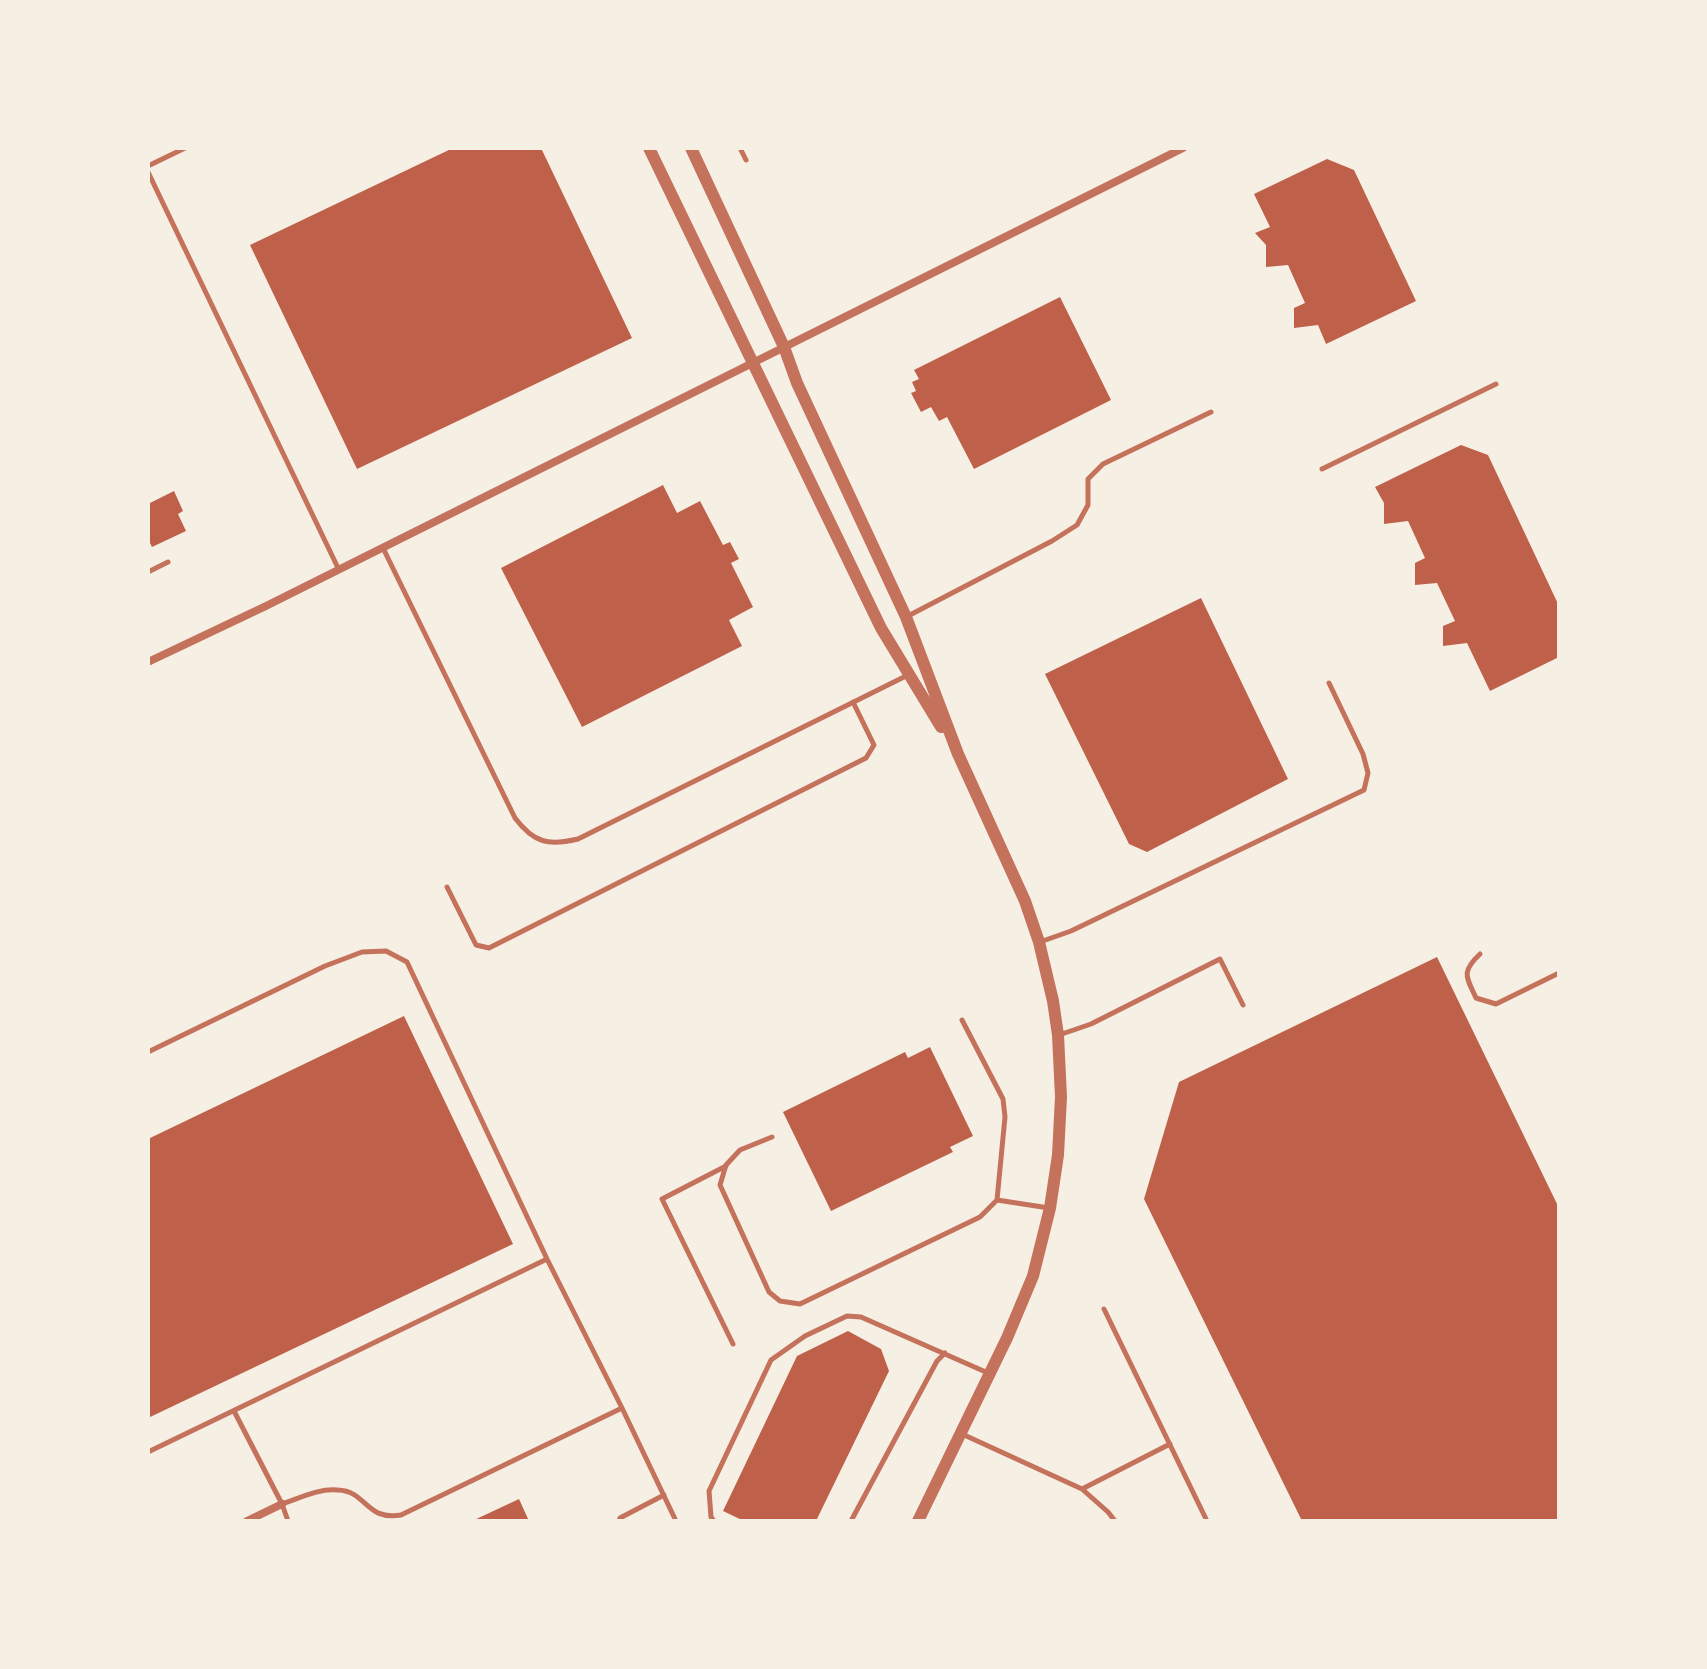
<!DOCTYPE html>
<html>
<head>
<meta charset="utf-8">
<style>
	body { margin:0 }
	#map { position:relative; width:1707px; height:1669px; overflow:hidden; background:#f6efe4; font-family:"Roboto Condensed",sans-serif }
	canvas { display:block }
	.frame { position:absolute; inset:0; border:150px solid #f6efe4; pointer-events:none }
</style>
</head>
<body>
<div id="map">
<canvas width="1707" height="1669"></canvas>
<div class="frame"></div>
</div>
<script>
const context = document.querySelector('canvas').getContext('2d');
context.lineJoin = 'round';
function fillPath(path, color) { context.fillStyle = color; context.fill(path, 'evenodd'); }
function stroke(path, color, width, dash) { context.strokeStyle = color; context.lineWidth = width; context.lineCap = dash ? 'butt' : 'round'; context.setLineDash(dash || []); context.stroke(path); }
const building = new Path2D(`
	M453,148H541L632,338L357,469L250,245Z
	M1327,159L1354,170L1416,301L1326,344L1318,325L1294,328V308L1305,303L1288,265L1266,267V245L1255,233L1270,227L1254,194Z
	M1060,297L1111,400L974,469L947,417L939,421L931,407L921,412L911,393L916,391L912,382L919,379L914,370Z
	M1461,445L1488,455L1559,606V657L1490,691L1467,643L1443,646V626L1455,621L1437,583L1415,585V563L1425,558L1408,521L1384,524V503L1375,487Z
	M663,485L677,513L700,501L723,545L730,542L739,559L731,563L753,607L729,620L742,646L582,727L501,568Z
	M174,491L183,511L178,514L186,531L152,547L148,539V504Z
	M1201,598L1288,779L1147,852L1129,844L1045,674Z
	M1437,957L1559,1208V1521H1302L1144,1199L1179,1082Z
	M404,1016L513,1244L148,1418V1139Z
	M930,1047L973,1136L950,1147L953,1152L831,1211L783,1112L905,1052L908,1058Z
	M848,1331L881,1349L889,1371L816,1521H744L723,1511L797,1356Z
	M519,1499L529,1521H472Z`);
const service = new Path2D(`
	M740,148L746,160
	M148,166L185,148
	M148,172L339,570
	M1322,469L1496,384
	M383,548L515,818C534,843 548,846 578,839L908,675
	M148,572L168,562
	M906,617L1052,541L1077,525L1088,505V479L1103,464L1211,412
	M447,887L476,945L489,948L866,758L874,745L853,702
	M1040,942L1071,931L1364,790L1368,773L1363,754L1329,683
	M1480,954C1461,972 1466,976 1476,998L1496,1004L1559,973
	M1059,1035L1091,1024L1220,959L1243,1005
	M148,1052L325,966L362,952L386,951L407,962L547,1259L622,1408L676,1521
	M772,1137L740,1150L726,1165L720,1185L769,1292L780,1301L800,1304L980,1217L997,1200L1005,1117L1003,1099L962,1020
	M726,1166L662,1199L733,1344
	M997,1200L1049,1208
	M1104,1309L1207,1521
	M234,1411L282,1504L288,1521
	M962,1434L1082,1489L1108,1512L1115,1521
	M148,1452L547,1259
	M1082,1489L1170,1444
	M282,1504C300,1498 319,1488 338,1490C367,1491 365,1521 401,1515L622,1408
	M619,1521L620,1518L664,1495
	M714,1521L711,1517L709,1491L771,1360L805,1336L847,1316L861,1317L988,1373
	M851,1521L937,1361L945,1353`);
const minor = new Path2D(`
	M148,662L266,606L1183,148
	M247,1521L282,1504`);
const tertiary = new Path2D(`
	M649,148L881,628L941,727
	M691,148L784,347L797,383L906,617L958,754L1025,901L1039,942L1053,1001L1058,1035L1061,1097L1058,1155L1050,1208L1033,1276L1007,1338L918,1521`);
fillPath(building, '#bf614a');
stroke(service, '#c5725c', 5);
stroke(minor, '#c5725c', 8);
stroke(tertiary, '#c5725c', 12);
</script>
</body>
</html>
